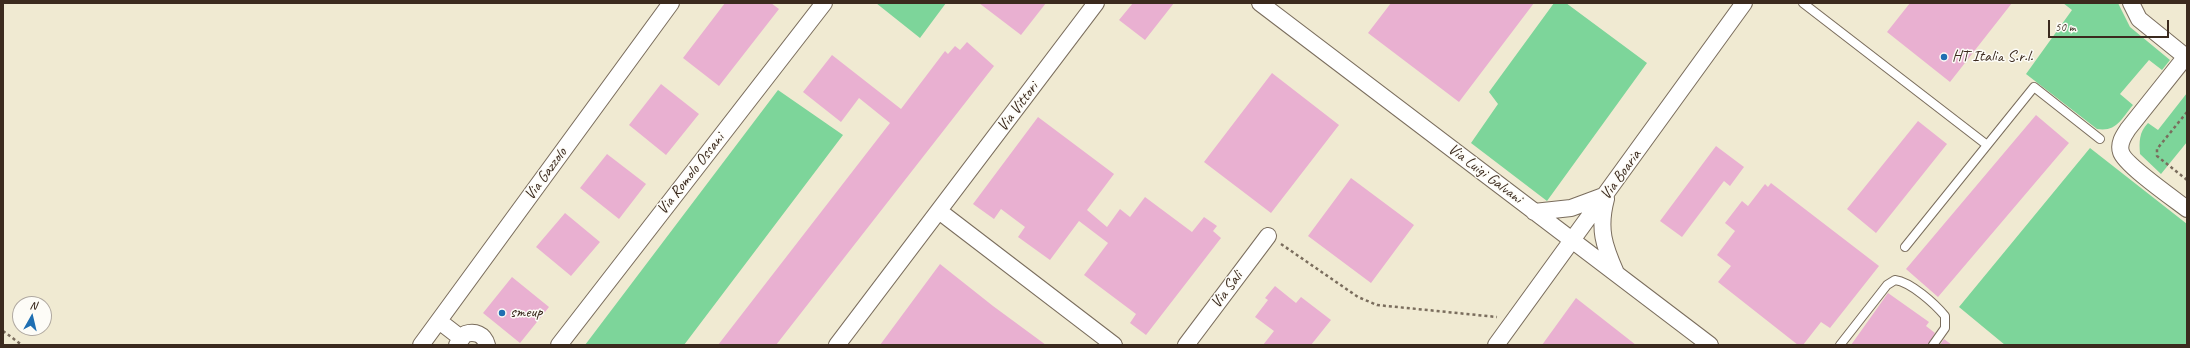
<!DOCTYPE html>
<html>
<head>
<meta charset="utf-8">
<style>
	body { margin:0 }
	#map { position:relative; width:2190px; height:348px; overflow:hidden; background:#f0ead2; font-family:Caveat,sans-serif }
	canvas { display:block }
	.frame { position:absolute; inset:0; border:4px solid #3b2a1e; pointer-events:none }
	.north { position:absolute; left:12px; top:296px; width:40px; height:40px; box-sizing:border-box; background:#fdfcf7; border:1px solid #afa8a0; border-radius:50%; rotate:8deg; font-size:11px; font-weight:700; line-height:16px; text-align:center; color:#3b2a1e }
	.north::after { content:''; display:block; margin:auto; width:14px; height:18px; background:#1f6fb2; clip-path:polygon(50% 0,100% 100%,50% 72%,0 100%) }
	.scale { position:absolute; left:2048px; top:20px; width:121px; height:18px; box-sizing:border-box; border:2px solid #3b2a1e; border-top:0; padding-left:5px; font-size:12px; line-height:14px; white-space:nowrap; color:#3b2a1e; -webkit-text-stroke:3px #fdfcf7; paint-order:stroke }
</style>
</head>
<body>
<div id="map">
<canvas width="2190" height="348"></canvas>
<div class="frame"></div>
<div class="north">N</div>
<div class="scale">50 m</div>
</div>
<script>
const context = document.querySelector('canvas').getContext('2d');
context.lineJoin = 'round';
function fillPath(path, color) { context.fillStyle = color; context.fill(path, 'evenodd'); }
function stroke(path, color, width, dash) { context.strokeStyle = color; context.lineWidth = width; context.lineCap = dash ? 'butt' : 'round'; context.setLineDash(dash || []); context.stroke(path); }
function label(font, color, halo, rows, align = 'center') {
  context.font = font + ' Caveat,sans-serif'; context.lineWidth = 3; context.setLineDash([]); context.textBaseline = 'middle'; context.strokeStyle = halo; context.fillStyle = color; for (const [text, x, y, turn = 0] of rows) {
    context.save(); context.translate(x, y); context.rotate((+turn || 0) * Math.PI / 180); context.textAlign = isNaN(turn) ? turn : align; if (halo) context.strokeText(text, 0, 0); context.fillText(text, 0, 0); context.restore();
  }
}
const green = new Path2D(`
	M876,3H946L920,38Z
	M1554,3H1566L1647,63L1547,201L1471,143L1498,104L1489,92Z
	M2063,3H2118L2130,27L2170,60L2162,70L2149,60L2120,94L2133,105C2121,119 2117,132 2097,129L2026,74L2072,10Z
	M778,90L843,135L684,345H585Z
	M2187,93V142L2161,174L2140,154C2139,142 2139,132 2148,123L2158,130Z
	M2090,148L2187,224V345H2005L1959,307Z`);
const building = new Path2D(`
	M725,3H771L779,9L719,86L683,58Z
	M979,3H1046L1021,35Z
	M1133,3H1174L1145,40L1119,20Z
	M1391,3H1534L1459,102L1368,33Z
	M1910,3H2012L1950,82L1887,32Z
	M967,42L994,66L776,345H718L890,123L859,98L841,122L803,92L832,55L901,109L945,51L948,54L955,46L960,50Z
	M1272,73L1339,125L1271,213L1204,162Z
	M661,84L699,114L666,155L629,125Z
	M2036,115L2069,143L1938,297L1906,269Z
	M1038,117L1114,174L1087,210L1107,227L1120,209L1130,217L1145,197L1192,232L1204,217L1217,226L1213,231L1221,238L1146,335L1130,323L1136,314L1084,275L1108,243L1079,221L1050,260L1018,237L1025,227L1001,209L994,219L973,204Z
	M1918,121L1947,144L1876,233L1847,209Z
	M1716,146L1744,167L1730,186L1724,181L1682,237L1660,221Z
	M607,154L646,184L619,219L580,188Z
	M1351,178L1414,225L1371,283L1308,236Z
	M1771,183L1879,266L1830,328L1821,322L1803,345H1798L1718,282L1731,266L1717,255L1735,231L1725,223L1742,201L1748,206L1765,184L1768,187Z
	M565,213L600,242L571,276L536,247Z
	M940,264L993,306L1046,345H880Z
	M512,277L549,307L520,343L483,313Z
	M1275,286L1296,303L1301,297L1331,320L1311,345H1263L1274,331L1255,317L1268,300L1265,298Z
	M1888,293L1929,322L1926,326L1935,333L1928,345H1851Z
	M1576,298L1636,345H1542Z
	M1944,339L1952,345H1940Z`);
const path = new Path2D(`
	M2187,112L2157,149V156L2187,180
	M1281,244L1358,297L1377,305L1497,317
	M3,331L22,345`);
const service = new Path2D(`
	M1803,3L1987,145
	M1905,247L2034,87L2100,139
	M1840,345L1887,285L1895,280C1911,282 1935,304 1945,316V328L1933,345`);
const minor = new Path2D(`
	M1260,3L1710,345
	M2131,3L2139,19L2186,57
	M2187,55L2128,129C2124,135 2118,143 2121,152C2124,164 2174,199 2187,209
	M1606,199C1598,229 1604,246 1616,273
	M939,211L1114,345
	M1534,212L1571,208L1606,195
	M439,321L461,338
	M421,345L671,3
	M457,345L465,334C475,331 484,334 487,345
	M559,345L824,3
	M837,345L1096,3
	M1186,345L1268,236
	M1496,345L1744,3`);
const markers = [
	[1944,57,4,"#1f6fb2"],
	[502,313,4,"#1f6fb2"]
];
const poiNames = [
	["HT Italia S.r.l.",1952,57],
	["smeup",510,313]
];
const streetNames = [
	["Via Vittori",1018,107,-53],
	["Via Gazzolo",546,174,-54],
	["Via Romolo Ossani",691,174,-52],
	["Via Luigi Galvani",1485,174,37],
	["Via Boaria",1621,175,-54],
	["Via Sali",1227,290,-53]
];
fillPath(green, '#7dd59a');
fillPath(building, '#e9b0d1');
stroke(service, '#7a6d5d', 10);
stroke(minor, '#7a6d5d', 18);
stroke(path, '#7a6d5d', 2.5, [3, 3]);
stroke(service, '#fff', 8);
stroke(minor, '#fff', 16);
for (const [x, y, r, color] of markers) { const dot = new Path2D(); dot.arc(x, y, r, 0, 2 * Math.PI); context.fillStyle = color; context.fill(dot); stroke(dot, '#fdfcf7', 1.5); }
label('16px', '#3b2a1e', '#fdfcf7', poiNames, 'left');
label('16px', '#3b2a1e', '#fdfcf7', streetNames);
</script>
</body>
</html>
